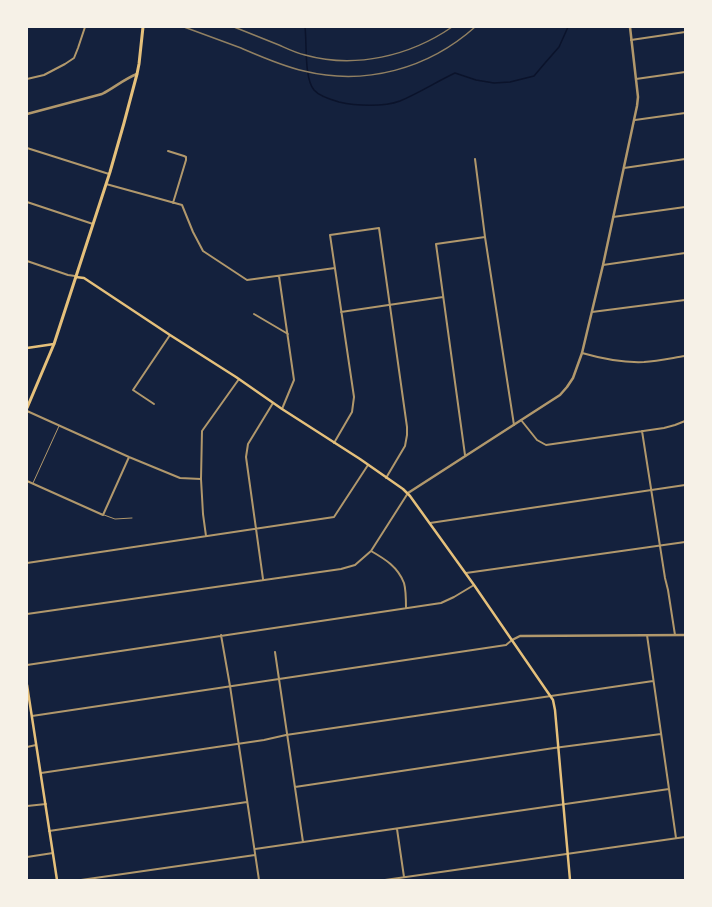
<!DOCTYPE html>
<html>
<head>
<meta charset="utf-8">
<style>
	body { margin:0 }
	#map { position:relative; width:712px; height:907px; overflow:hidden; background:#14213d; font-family:"Varela Round",sans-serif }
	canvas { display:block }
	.frame { position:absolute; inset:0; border:28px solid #f6f1e7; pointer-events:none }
</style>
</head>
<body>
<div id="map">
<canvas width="712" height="907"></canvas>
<div class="frame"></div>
</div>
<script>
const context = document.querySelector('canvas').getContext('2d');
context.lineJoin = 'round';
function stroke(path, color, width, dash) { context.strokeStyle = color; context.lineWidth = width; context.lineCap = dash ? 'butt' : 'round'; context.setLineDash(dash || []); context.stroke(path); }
const stream = new Path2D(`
	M305,27C307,43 304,78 314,90C319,96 332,100 339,102C356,106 384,107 400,101C419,93 436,82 455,73L476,80L494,83L510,82L534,76L545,63L559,47L568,27`);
const service = new Path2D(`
	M33,483L59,426
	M104,515L115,519L132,518`);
const minor = new Path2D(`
	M631,40L685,32
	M27,79L44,75L65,64L74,58L78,48L85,27
	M636,79L685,72
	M635,120L685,113
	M27,148L109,174
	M168,151L184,156L186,157V160L173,203
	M475,159L485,237L514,425
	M624,168L685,159
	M106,184L182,205L193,232L203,251L247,280L335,268
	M27,202L93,224
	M613,217L685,207
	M27,261L68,275L75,276
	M603,265L685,253
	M279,276L294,380L282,409
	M341,312L443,297
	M592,312L685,300
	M254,314L288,334
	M582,353C603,359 623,363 644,362C658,361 672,358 685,356
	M154,404L133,390L170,335
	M27,411L129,457L180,478L201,479
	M521,420L537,440L546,445L664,428L675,425L685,421
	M642,431L665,578L668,590L675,635
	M334,443L352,412L354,397L330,235L379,228L407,427V435L405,446L386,478
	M465,455L436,244L485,237
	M27,481L103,515L129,457
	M430,523L685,485
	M206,536L203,514L201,479L202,431L239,379
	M371,551C385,559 398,567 404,583C406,590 406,600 406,608
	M27,563L334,517L368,465
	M466,573L685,542
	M263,579L246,457L248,444L273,403
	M27,614L341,569L355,565L371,551L408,493
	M221,635L230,686L259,880
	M647,635L676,838
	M275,652L303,842
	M27,665L441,603L454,597L474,585
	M32,716L506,645L512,640
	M27,747L36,745
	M41,773L264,740L286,735L653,681
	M295,787L554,748L661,734
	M27,806L46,804
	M397,829L404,877
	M49,831L247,802
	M255,849L669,789
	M27,857L53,853
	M81,880L255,855
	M385,880L685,837`);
const tertiary = new Path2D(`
	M27,114L102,94C114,88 124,79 137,74
	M408,493L560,395L567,387L573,378L582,353L603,265L637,106L638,97L630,27
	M512,640L520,636L685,635`);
const secondary = new Path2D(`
	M76,277L84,278L170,335L236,377L282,409L360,459L403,489L410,496L474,585L553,700L555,710L570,880
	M27,348L54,344
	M27,685L57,880`);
const primary = new Path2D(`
	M27,408L54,344L110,172L124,123L137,74L139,64L143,27`);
const rail = new Path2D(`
	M184,27C203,34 222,41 241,48C262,57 282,66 304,71C365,86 428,69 475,27
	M234,27C249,33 264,39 279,45C288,49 296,53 305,55C355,69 410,56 452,27`);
stroke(stream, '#0b132b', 1.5);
stroke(service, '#b1986c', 1);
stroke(minor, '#b1986c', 2);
stroke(tertiary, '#b1986c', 2.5);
stroke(secondary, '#e5c07b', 2.5);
stroke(primary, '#e5c07b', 3);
stroke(rail, '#918062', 1.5);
</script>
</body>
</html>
